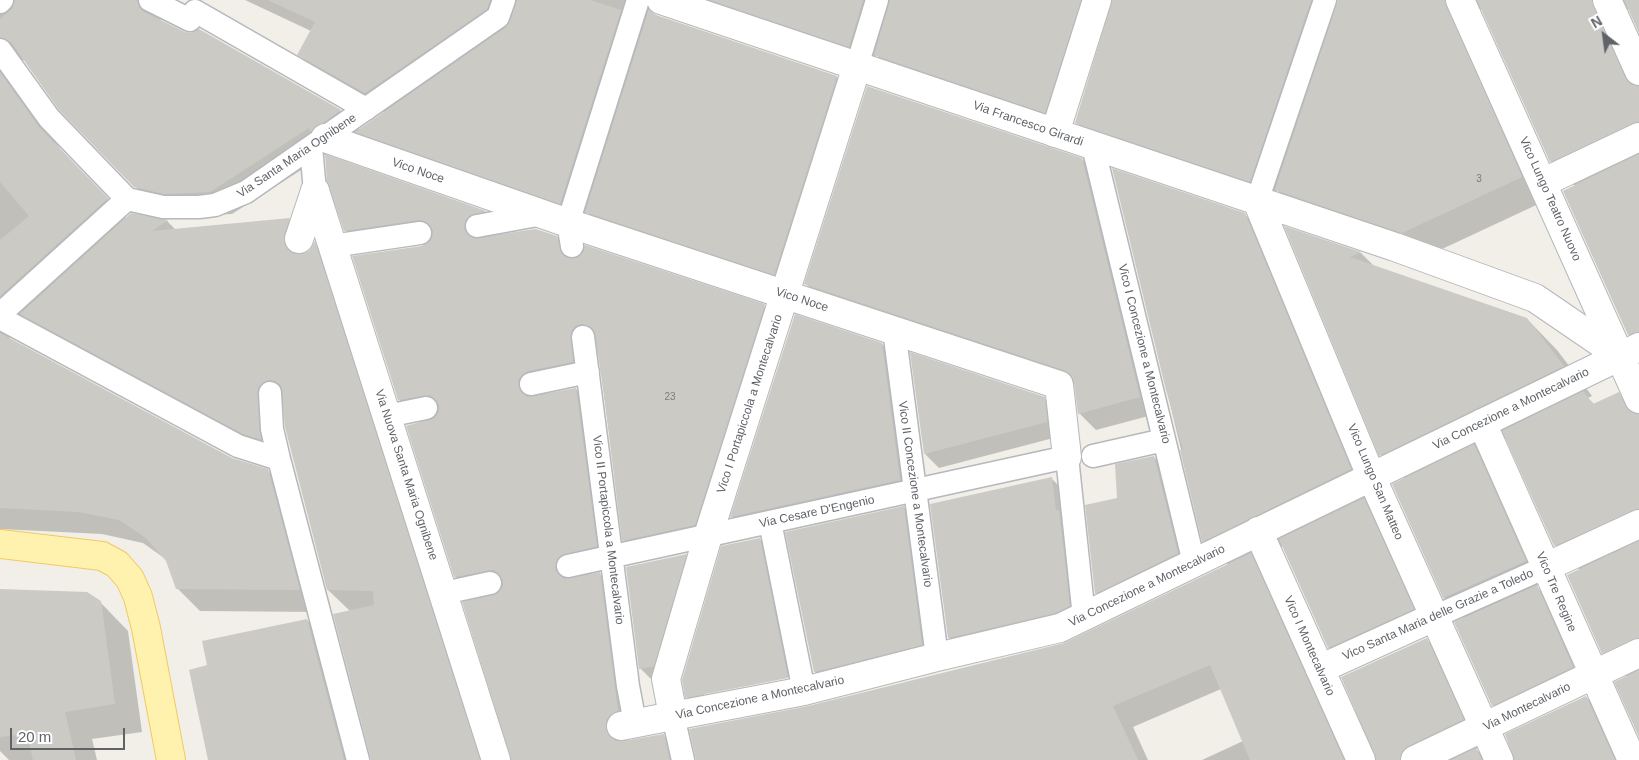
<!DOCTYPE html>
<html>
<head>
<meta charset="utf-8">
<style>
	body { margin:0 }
	#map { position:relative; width:1639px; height:760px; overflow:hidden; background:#f1efe8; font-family:Arial,sans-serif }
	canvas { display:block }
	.north { position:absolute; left:1579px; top:10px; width:50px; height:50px; -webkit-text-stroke:4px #fff; paint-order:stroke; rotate:330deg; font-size:14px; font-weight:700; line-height:20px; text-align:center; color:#5f6368 }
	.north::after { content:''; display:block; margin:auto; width:18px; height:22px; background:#5f6368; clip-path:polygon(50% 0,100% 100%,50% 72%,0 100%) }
	.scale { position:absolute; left:10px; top:728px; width:115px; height:22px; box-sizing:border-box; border:2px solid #5f6368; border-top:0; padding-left:6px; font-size:15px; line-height:18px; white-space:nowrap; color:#5f6368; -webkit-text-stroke:4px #fff; paint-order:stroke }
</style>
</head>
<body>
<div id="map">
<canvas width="1639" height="760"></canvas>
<div class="north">N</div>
<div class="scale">20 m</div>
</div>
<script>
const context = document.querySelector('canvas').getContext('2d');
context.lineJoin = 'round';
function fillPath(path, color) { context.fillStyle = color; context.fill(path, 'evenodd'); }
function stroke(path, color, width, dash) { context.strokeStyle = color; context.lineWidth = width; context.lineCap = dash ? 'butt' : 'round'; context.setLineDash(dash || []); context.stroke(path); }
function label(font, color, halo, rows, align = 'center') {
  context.font = font + ' Arial,sans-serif'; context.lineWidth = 4; context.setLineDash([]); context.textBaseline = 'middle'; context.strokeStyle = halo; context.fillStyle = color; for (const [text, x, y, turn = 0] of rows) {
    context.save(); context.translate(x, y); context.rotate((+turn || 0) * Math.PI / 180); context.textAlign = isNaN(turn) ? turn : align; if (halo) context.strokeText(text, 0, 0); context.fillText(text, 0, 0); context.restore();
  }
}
const shadow = new Path2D(`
	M0,0H150L164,14L160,21L184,33L191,34L199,30L340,111L360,130L385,113L321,77L299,54L311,31L245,0H1314L1334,19L1343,0H1639V30L1629,9H1625L1639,81V345L1629,334L1575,186L1551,161L1482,9L1477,10L1545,201L1427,256L1300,214L1277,190L1272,203L1099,145L1076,122L1112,9L1104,18L1067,134L898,77L876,55L872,68L657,9L653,14L655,16L837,77L857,97L795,294L607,232L587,212L583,225L379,154L360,135L333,153L331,151L232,214L188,216L158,209L135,186L25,60L15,61L11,81L61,150L127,219L131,215L167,221L176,230L289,219L309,239L304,255L311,251L315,244L335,263L493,760H372L350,611L328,590L285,401L278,408L281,459L42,334L25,317L9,333L10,340L231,459L267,470L290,493L321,612L200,611L177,588L167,560L143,543L102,534L0,529Z
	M326,156L486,212L505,232L495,235V236L556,237L577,258L764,306L785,326L715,545L644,561L624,540L597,345L545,395L576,389L596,410L617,567L592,573V575L600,574L620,594L631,735L626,742L663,735L684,756L685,760H512L486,596L476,597L455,577L429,419L420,420L399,400L423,247L430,241L366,251L345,230Z
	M1082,159L1099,177L1156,414L1096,430L1079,413L1076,385L822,301L806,284Z
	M1114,170L1244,214L1275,244L1380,499L1369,505L1378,514L1428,624L1343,662L1329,648L1283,546L1256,560L1271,575L1354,760H1202L1243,741L1221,689L1133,727L1148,760H696L808,707L1064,644L1228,565L1203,541Z
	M1287,228L1361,253L1375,267L1527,319L1557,350L1592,396L1588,398L1595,405L1619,394L1639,414V734L1627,677L1603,653L1580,570L1555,545L1507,438L1479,451L1495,466L1546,582L1536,586L1551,601L1587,682L1507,720L1493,705L1465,619L1444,598L1394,485L1405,479L1381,455Z
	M796,316L882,344L903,365L920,500L752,537L732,517Z
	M1044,398L1059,413L1061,436L939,468L925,454Z
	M1154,457L1167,470L1191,566L1109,606L1096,593L1119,499Z
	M1052,479L1070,497L1087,624L967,656L949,638L931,505Z
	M904,507L921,525L939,662L832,689L815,672L787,533Z
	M759,539L780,559L808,698L707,718L687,697ZM794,676V678L704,695V693Z
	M686,555L700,569L655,683L640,668Z
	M0,590L100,602L128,631L142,732L92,739L97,760H9L0,751Z
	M307,620L328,641L359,760H209L208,666Z
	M1426,639L1450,663L1487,744L1476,749L1487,760H1376Z
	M1586,697L1610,721L1627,760H1515Z`);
const building = new Path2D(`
	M15,0H137L139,7L144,12L185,32L191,33L199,29L341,110L310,132L309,128L210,192L164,194L134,187L59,110L11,42L0,37V19L12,9Z
	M268,0H490L487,9L365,93L297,55L315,22Z
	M517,0H590L621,10L560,204L355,132L505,28L510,21Z
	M710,0H863L849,47Z
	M890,0H1081L1045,113L874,55Z
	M1112,0H1311L1250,182L1075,123Z
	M1338,0H1445L1522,177L1402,233L1275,190Z
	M1477,0H1592L1625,77L1630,84L1639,86V122L1550,162Z
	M1624,0H1639V33Z
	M649,9L656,15L837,76L774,275L585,212Z
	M0,72L39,127L108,198L0,296V240L29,216L0,182Z
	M867,86L1082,158L1140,397L1078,414L1074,383L1071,375L1064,370L804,284Z
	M325,154L486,211L469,216L465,221L464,229L473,238L536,229L557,236L562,254L568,258L580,256L585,245L765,304L695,525L622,541L601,370L593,329L582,324L575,326L571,332L573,362L528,371L522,375L518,380L521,392L527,397L576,388L597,546L560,556L556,562L555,569L564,579L600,572L618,711L611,714L606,720V728L609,736L615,741H623L664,734L670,760H511L462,602L498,593L503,587V580L494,570L454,577L406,426L434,418L439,412V405L435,399L430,395L398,400L352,256L422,246L432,238L433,231L425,221L418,220L344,231L327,182Z
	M1639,154V332L1628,335L1563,191Z
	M1112,168L1245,213L1351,469L1202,542L1180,450L1183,449L1166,390Z
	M131,213L168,220L152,231L290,218L284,235V243L288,250L295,254H303L310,250L315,241L480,760H371L333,614L374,605L373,591L327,590L285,427L281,385L275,381L269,380L258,388L261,440L243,434L20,314Z
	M1284,226L1361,252L1350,257L1527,318L1564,366L1379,456Z
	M795,314L882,343L900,480L730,517Z
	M0,333L232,458L268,469L300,590L176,589L166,561L146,538L119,520L79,512L0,508Z
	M910,352L1045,397L1047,422L924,454Z
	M1583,391L1593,404L1619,392L1630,411L1639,414V509L1554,546L1502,431Z
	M1474,444L1526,561L1443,598L1392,484Z
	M1154,456L1178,553L1095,594L1085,505L1117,498L1115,464Z
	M1052,477L1056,511L1059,510L1070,606L1055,613L948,638L930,504Z
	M1364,498L1414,609L1328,648L1279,539Z
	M904,506L922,645L814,672L785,532Z
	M760,538L788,678L685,698L682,680L721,546Z
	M1639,541V638L1602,654L1567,575Z
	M1251,553L1344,760H1250L1210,665L1113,706L1138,760H696L689,729L808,706L1064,643Z
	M687,554L654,666L639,669L626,567Z
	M1537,585L1573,667L1492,706L1454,622Z
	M0,589L87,592L101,601L115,704L65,712L76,760H33L27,734L0,737Z
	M307,619L344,760H208L189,670L207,665L202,641Z
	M1427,638L1464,719L1408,746L1402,752L1400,760H1376L1341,677Z
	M1639,670V737L1614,682Z
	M1586,696L1615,760H1514L1505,734Z
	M1476,748L1482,760H1451Z`);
const service = new Path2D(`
	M150,0L190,20L195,11L366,109
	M0,2L2,0
	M0,50L49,118L127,199L163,207H199L215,205L246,192L498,17L504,0
	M857,66L877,0
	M1093,146L1194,563
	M311,147L315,191
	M1257,201L1325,0
	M477,226L543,214
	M332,246L420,233
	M572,246L568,223L638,0
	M0,314L127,199
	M0,318L238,446L279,459
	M894,330L937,657
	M583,337L628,686L635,723
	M531,384L588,372
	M270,393L272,429L279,459L358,760
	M387,416L426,408
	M1093,456L1164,440
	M770,522L804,691
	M568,566L1067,457L1084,617
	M444,593L490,583
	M1434,617L1546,567
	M673,716L683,760`);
const pedestrian = new Path2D(`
	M1055,133L1097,0
	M299,239L315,191
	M1546,567L1639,524
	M1320,669L1434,617
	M621,726L673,716
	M1415,760L1639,653`);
const minor = new Path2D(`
	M661,0L1395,247L1535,298L1620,356
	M1460,0L1639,399
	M1607,0L1639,71
	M857,66L708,536L666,679L673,716L804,691L937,657L1060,628L1639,347
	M325,138L568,223L1059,385L1067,457
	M1542,183L1639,137
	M315,191L496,760
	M1257,201L1371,476L1499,760
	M1482,423L1632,760
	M1258,531L1361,760`);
const primary = new Path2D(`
	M0,544L102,556L117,564L130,579L138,597L146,628L171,760`);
const numberNames = [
	["3",1479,179],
	["23",670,397]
];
const streetNames = [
	["Via Francesco Girardi",1028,124,19],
	["Via Santa Maria Ognibene",297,156,-34],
	["Vico Noce",418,171,19],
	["Vico Lungo Teatro Nuovo",1550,199,66],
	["Vico Noce",802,300,18],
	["Vico I Concezione a Montecalvario",1144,354,76],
	["Vico I Portapiccola a Montecalvario",750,404,-72],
	["Via Concezione a Montecalvario",1511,409,-26],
	["Via Nuova Santa Maria Ognibene",406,475,72],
	["Vico Lungo San Matteo",1375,482,67],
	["Vico II Concezione a Montecalvario",915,494,82],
	["Via Cesare D'Engenio",817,512,-12],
	["Vico II Portapiccola a Montecalvario",608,530,83],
	["Via Concezione a Montecalvario",1147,586,-26],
	["Vico Tre Regine",1556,592,67],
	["Vico Santa Maria delle Grazie a Toledo",1438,615,-24],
	["Vico I Montecalvario",1309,646,66],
	["Via Concezione a Montecalvario",760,698,-12],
	["Via Montecalvario",1527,707,-26]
];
fillPath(shadow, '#0003');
fillPath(building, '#cccac5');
stroke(service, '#b5b8bc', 25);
stroke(pedestrian, '#b5b8bc', 30);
stroke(minor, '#b5b8bc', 30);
stroke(primary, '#f2c960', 30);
stroke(service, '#fff', 22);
stroke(pedestrian, '#fff', 28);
stroke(minor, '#fff', 28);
stroke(primary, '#fff2af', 28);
label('10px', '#7a7d7f', null, numberNames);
label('12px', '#5f6368', '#fff', streetNames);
</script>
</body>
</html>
